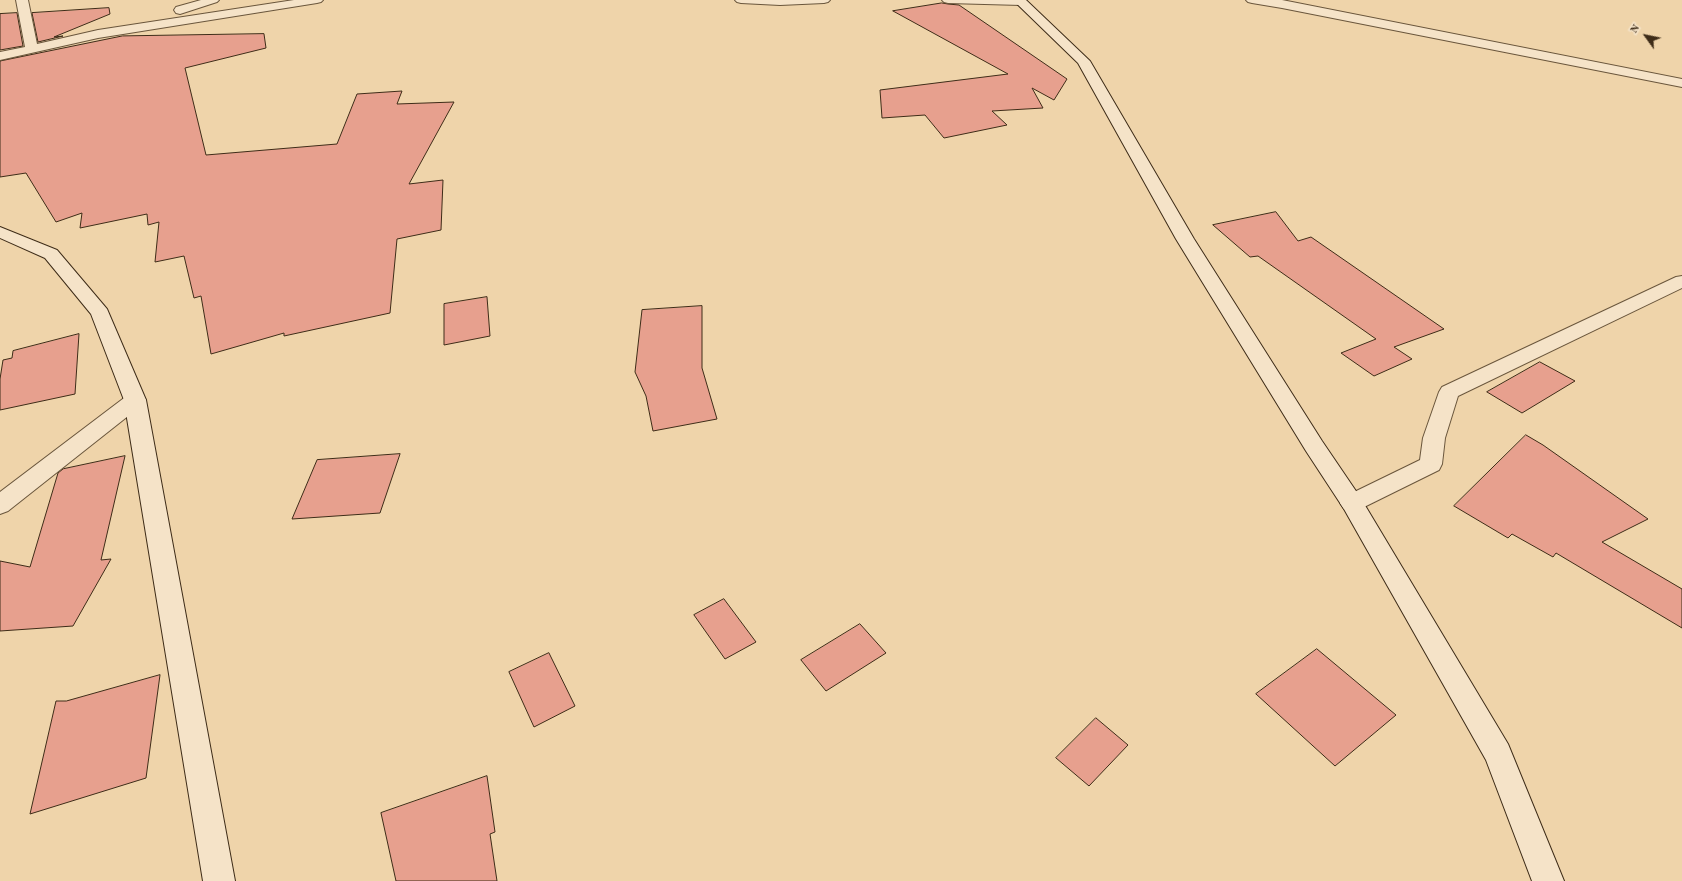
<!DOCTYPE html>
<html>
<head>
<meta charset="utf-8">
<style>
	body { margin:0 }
	#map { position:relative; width:1682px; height:881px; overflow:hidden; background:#efd4aa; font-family:"Old Standard TT",serif }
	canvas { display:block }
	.north { position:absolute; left:1626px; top:16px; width:40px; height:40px; -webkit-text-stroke:3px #f5e3c8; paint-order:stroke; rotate:303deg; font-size:11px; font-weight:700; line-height:16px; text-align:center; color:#3e2c18 }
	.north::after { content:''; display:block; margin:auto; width:14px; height:18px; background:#3e2c18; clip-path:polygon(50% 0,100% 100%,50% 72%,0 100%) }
</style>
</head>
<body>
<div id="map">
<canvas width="1682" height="881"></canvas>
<div class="north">N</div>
</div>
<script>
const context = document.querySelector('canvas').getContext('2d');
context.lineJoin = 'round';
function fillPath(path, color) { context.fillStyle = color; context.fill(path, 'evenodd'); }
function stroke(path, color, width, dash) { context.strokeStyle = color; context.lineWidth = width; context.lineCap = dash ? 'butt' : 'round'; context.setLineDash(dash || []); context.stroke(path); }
const building = new Path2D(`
	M942,3L948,4L959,5L1067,79L1054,100L1032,88L1043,108L992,111L1007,125L944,138L925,115L882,118L880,90L1008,74L893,11Z
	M109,8L110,14L54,37L63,36L38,42L32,13Z
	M17,13L23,46L0,50V14Z
	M264,34L266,48L185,68L206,155L337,144L357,94L402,91L397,104L454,102L409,184L443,180L441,230L397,239L390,313L284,336V333L211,354L201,296L194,298L184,256L155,262L159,222L148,225L147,214L80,228L82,213L56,222L26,173L0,177V61L122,36Z
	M1276,212L1298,241L1311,237L1444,329L1394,347L1412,359L1374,376L1341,353L1376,339L1258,256L1250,257L1213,225Z
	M487,297L490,336L444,345V304Z
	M702,306V368L717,419L653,431L646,396L635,372L642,310Z
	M79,334L75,394L0,410V379L3,360L12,358L13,351Z
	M1540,362L1575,381L1522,413L1487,392Z
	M1526,435L1543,445L1648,519L1602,542L1682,589V628L1556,553L1553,557L1512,534L1508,538L1454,506Z
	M400,454L380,513L292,519L317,460Z
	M125,456L101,560L111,559L73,626L0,631V561L30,567L58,473L63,469Z
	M724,599L756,642L725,659L694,615Z
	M860,624L886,653L826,691L801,660Z
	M1317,649L1396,715L1335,766L1256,694Z
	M549,653L575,706L534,727L509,672Z
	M160,675L146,778L30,814L56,701H66Z
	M1096,718L1128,745L1089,786L1056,758Z
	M487,776L495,832L490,834L497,881H396L381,813Z`);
const street = new Path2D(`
	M16,0H28L37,44L98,30L294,0H323L321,2L317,3L98,38L0,60V52L25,47Z
	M201,0H219L217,2L180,14L176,13L174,10L176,7Z
	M735,0H830L828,2L824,3L780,5L741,3L737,2Z
	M942,0H1025L1027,2L1025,4L1021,5L948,3L944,2Z
	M1246,0H1282L1682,79V87L1282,8L1252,3L1248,2Z
	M1682,276V288L1458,396L1445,438L1442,464L1439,470L1360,509L1352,512L1344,509L1340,503L1344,497L1420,460L1423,438L1439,392L1442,387L1676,277Z
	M135,393L142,395L146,400L142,405L8,511L0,514V492L128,395Z`);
const secondary = new Path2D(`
	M1013,0H1026L1090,61L1194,239L1322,441L1360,497L1508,744L1564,881H1532L1486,760L1344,509L1306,451L1176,239L1078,63Z
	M0,227L57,250L107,309L146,400L235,881H203L124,400L91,314L45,258L0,238Z`);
fillPath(building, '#e7a08e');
stroke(building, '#3e2c18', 1);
stroke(street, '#6a563c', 2);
stroke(secondary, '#3e2c18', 2);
fillPath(street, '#f5e3c8');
fillPath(secondary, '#f5e3c8');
</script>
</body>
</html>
